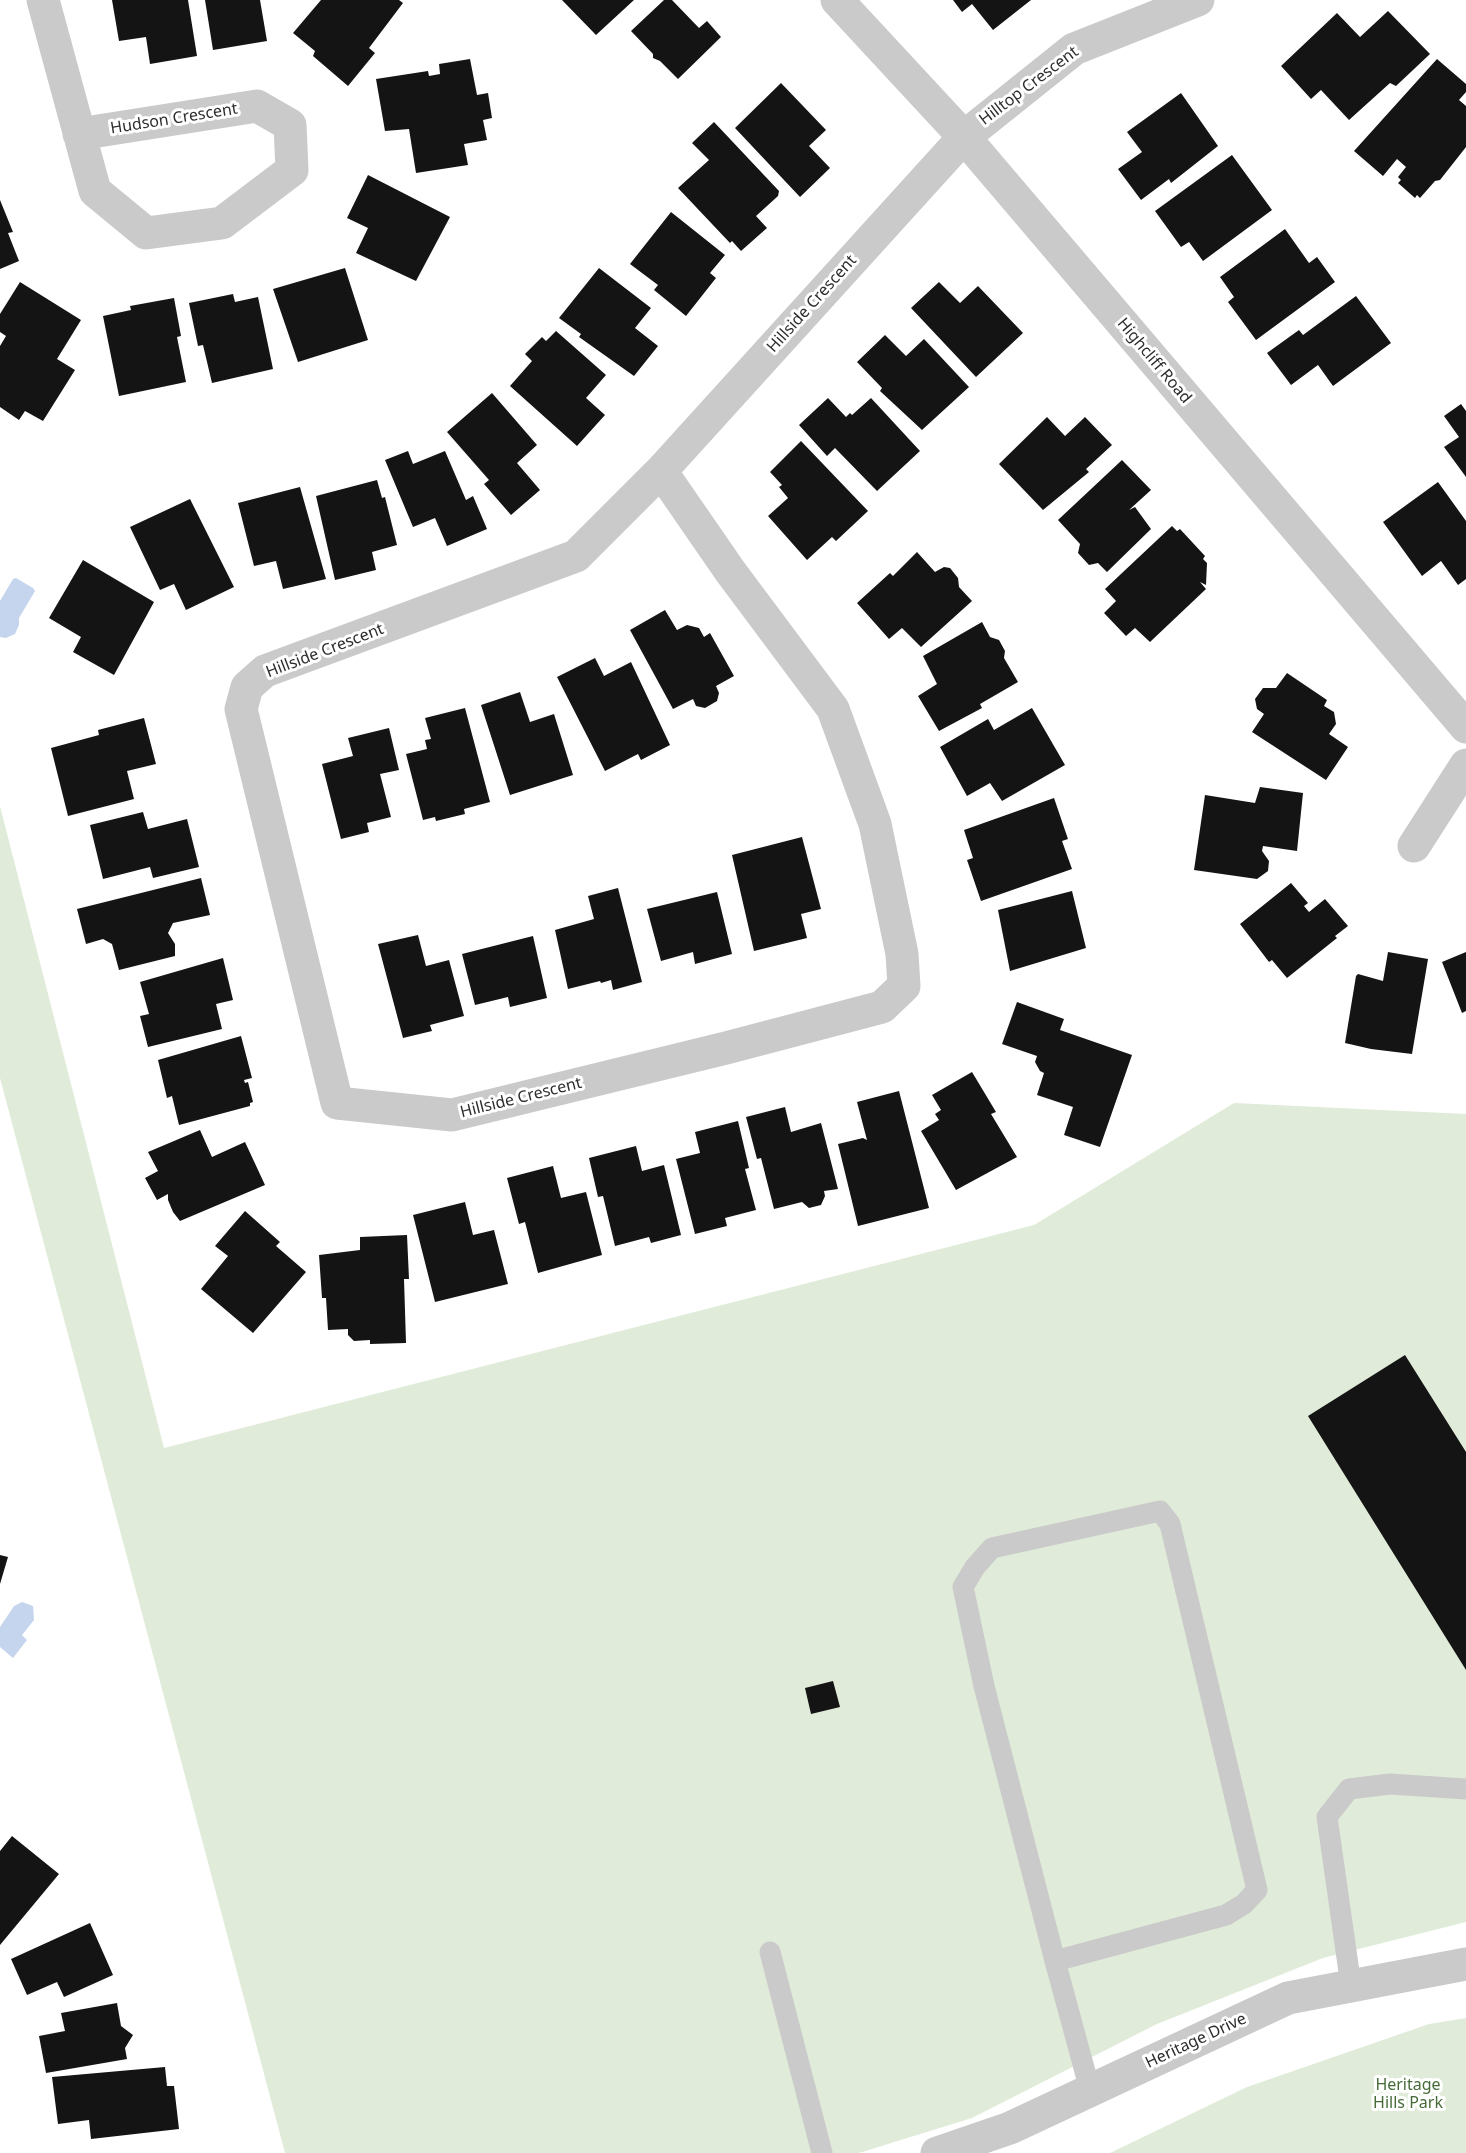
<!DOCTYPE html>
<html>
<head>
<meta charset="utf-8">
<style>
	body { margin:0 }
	canvas { display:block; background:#fff }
</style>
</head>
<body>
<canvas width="1466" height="2153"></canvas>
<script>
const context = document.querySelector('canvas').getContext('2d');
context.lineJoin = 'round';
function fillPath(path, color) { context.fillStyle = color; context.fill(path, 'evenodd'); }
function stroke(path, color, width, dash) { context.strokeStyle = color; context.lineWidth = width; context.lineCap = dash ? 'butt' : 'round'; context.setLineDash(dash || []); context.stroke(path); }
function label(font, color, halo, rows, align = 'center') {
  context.font = font + ' "Noto Sans",sans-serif'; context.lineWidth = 6; context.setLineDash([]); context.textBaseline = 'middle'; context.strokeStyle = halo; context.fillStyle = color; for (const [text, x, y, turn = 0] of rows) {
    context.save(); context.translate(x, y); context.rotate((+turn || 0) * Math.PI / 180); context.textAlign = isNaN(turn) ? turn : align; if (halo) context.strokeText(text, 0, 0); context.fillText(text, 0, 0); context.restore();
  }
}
const green = new Path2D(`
	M0,806L164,1448L1034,1225L1234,1103L1466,1114V1922L1323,1958L1157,2024L972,2118L859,2153H285L0,1078Z
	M1466,2018V2153H1110L1247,2087L1429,2024Z`);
const water = new Path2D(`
	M16,578L33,588L35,591L19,618V625L15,634L6,638L0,637V601L13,579Z
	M22,1602L33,1606L34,1620L22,1635L27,1640L13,1658L0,1647V1627L14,1606Z`);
const building = new Path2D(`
	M112,0H188L197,56L150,64L146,37L119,41Z
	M205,0H260L267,41L213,50Z
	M321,0H399L403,3L369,48L375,53L348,86L313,56L315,51L293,33Z
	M562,0H634L596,35Z
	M664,0H672L699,28L707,21L721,37L678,79L660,61L653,58V54L631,31Z
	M953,0H1031L993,30L972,4L962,12Z
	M1388,11L1430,54L1396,86L1390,83L1349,120L1321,90L1311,99L1281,66L1337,13L1360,37Z
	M470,59L477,95L488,93L492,118L483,120L487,140L464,144L468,165L416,173L409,129L385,131L376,79L428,71L429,76L440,74L439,64Z
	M1437,59L1466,84V92L1459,100L1466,106V147L1440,180L1435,181L1420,198L1417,195L1415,198L1398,183L1401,180L1398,177L1406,167L1397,159L1383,176L1354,151Z
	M781,83L826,130L809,146L830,168L800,197L735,128Z
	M1181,93L1218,146L1171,183L1169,179L1141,200L1118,169L1142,152L1127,132Z
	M714,122L779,191L778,196L756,216L767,228L741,251L732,241L730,243L678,188L709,160L692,143Z
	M1232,155L1272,210L1203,261L1189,242L1181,247L1155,211Z
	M368,175L450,217L416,281L356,253L368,228L347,218Z
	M0,200L13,232L8,233L19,261L0,269Z
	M671,212L725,255L710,273L716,278L686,316L654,290L658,285L630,264Z
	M1285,229L1309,263L1317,257L1335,282L1256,340L1228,302L1234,297L1220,277Z
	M345,268L368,340L298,362L273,289Z
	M599,268L651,308L635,328L658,346L634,376L579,337L581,334L559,318Z
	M20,282L81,320L57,359L75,370L43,421L25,411L19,420L0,407V346L6,336L0,332V314Z
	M939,282L960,303L978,286L1023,333L976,377L911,308Z
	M233,294L235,302L258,297L273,369L212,383L203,345L198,346L189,303Z
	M1356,296L1391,343L1333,386L1318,365L1291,385L1267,353L1299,330L1303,335Z
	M174,298L181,336L177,337L186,382L119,396L103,316L131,310L130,306Z
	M556,331L606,375L586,398L605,415L577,446L510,386L532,361L525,354L542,337L546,341Z
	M885,335L906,356L924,339L969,387L922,430L880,391L882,388L857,362Z
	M492,393L537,445L517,463L540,490L511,515L484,484L489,480L447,432Z
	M828,398L846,417L850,413L852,415L871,398L920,451L877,491L835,448L827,456L799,425Z
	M1461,404L1466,411V477L1444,447L1459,437L1444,416Z
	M1047,417L1065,436L1085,417L1112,445L1086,469L1089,472L1043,510L999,464Z
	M801,441L868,511L836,541L832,537L807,560L768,516L788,498L779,487L782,485L770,472Z
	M408,451L413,464L445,451L466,500L473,496L487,529L447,546L435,518L413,527L385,460Z
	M1122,460L1151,490L1129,510L1135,507L1151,529L1107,572L1098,563L1089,565L1078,553L1080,544L1058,520Z
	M377,480L382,498L385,497L397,545L372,552L376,570L335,580L316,496Z
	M1438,482L1466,521V579L1458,585L1441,561L1422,576L1383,522Z
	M300,487L326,579L283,589L276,561L254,566L238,503Z
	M190,499L234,587L186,610L174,584L160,590L130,527Z
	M1172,526L1177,531L1180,529L1205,556L1203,559L1207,563L1206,585L1200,582L1206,589L1150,642L1135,628L1126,636L1104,613L1116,601L1105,589Z
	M917,552L935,572L944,567L950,568L958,578L959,587L972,601L921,647L902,628L889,639L857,603L890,573L893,576Z
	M83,560L154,602L114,675L73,652L81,637L49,618Z
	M665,610L677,630L687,625L699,628L704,637L710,633L734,676L716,686L719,693L717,701L705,708L696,706L693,699L673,709L630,630Z
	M982,622L990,637L999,640L1005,651L1004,658L1018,682L980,704L982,708L939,731L918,696L937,684L923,656Z
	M595,658L604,676L631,662L670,745L641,760L638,754L605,771L557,677Z
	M1287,673L1327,700L1324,706L1334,712L1336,724L1329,734L1348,747L1326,780L1252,732L1264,714L1257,709L1255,699L1263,688H1276Z
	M520,692L530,722L554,714L573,775L510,795L481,705Z
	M465,708L490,802L464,809L465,814L436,821L435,817L423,820L406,754L427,749L425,740L431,739L425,718Z
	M1032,708L1065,765L1002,801L990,783L967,796L940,747L988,719L994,730Z
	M144,718L156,764L127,771L134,799L68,816L51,748L99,735L98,730Z
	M389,728L399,770L380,774L391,817L367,823L369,832L341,839L322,764L353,756L348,738Z
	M1260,787L1303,793L1297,851L1263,846L1262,851L1269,861L1268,871L1257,879L1194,870L1205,795L1255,803Z
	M1054,798L1068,839L1062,841L1072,869L981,901L967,860L973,858L964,830Z
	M143,812L148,829L187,819L199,867L153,878L150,867L103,879L90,825Z
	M802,837L821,909L801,914L807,938L754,951L732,855Z
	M201,878L210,915L173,923L168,933L175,944V956L119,970L112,944L103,939L86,944L77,909Z
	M1291,883L1308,903L1304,906L1309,912L1325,899L1348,926L1335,936L1337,938L1287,978L1272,960L1269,962L1240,924Z
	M618,888L642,982L613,990L611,980L601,983L600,981L568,989L555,930L594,919L588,896Z
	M1072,891L1086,948L1010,971L998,910Z
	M717,892L732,954L695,964L693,952L661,961L647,909Z
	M418,935L426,966L449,960L464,1016L430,1025L432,1031L403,1038L378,944Z
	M533,936L547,998L510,1007L508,997L475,1005L462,954Z
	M1388,952L1428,959L1412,1054L1371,1049L1345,1043L1356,976L1358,974L1383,981Z
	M1466,952V1011L1462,1013L1442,962Z
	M223,958L233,1000L216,1004L222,1029L148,1047L140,1016L149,1014L140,982Z
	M1017,1002L1064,1019L1060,1030L1132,1055L1100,1147L1064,1135L1073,1107L1037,1095L1044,1073L1040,1071L1035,1062L1037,1056L1002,1044Z
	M241,1036L252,1078L244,1080L245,1083L248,1082L253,1102L250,1103V1106L179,1125L172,1096L167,1098L158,1060Z
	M972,1072L996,1112L991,1114L1017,1157L956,1190L921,1131L939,1120L935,1114L941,1110L932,1095Z
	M899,1091L929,1208L858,1226L838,1144L863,1138L867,1140L857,1102Z
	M785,1107L791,1132L821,1123L838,1189L824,1191L825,1196L821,1205L809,1208L802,1202L774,1209L761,1158L757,1159L746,1117Z
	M738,1121L749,1168L745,1169L756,1210L725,1218L727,1226L695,1234L676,1159L700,1153L695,1132Z
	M200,1130L212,1157L245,1142L265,1185L180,1221L173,1212L168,1200V1194L157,1200L145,1178L158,1171L148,1152Z
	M636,1146L642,1171L664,1165L681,1235L651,1243L649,1237L615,1246L603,1196L598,1197L589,1158Z
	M553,1166L561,1198L586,1192L602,1255L538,1273L525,1222L519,1224L507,1178Z
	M465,1202L473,1235L494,1230L508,1284L435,1302L413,1215Z
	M245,1211L280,1242L276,1246L306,1272L253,1333L201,1289L228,1256L215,1246Z
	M407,1235L409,1279H404L406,1343L370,1344V1340L354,1341L348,1335V1329L328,1330L326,1298H322L319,1255L360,1250V1237Z
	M1405,1355L1466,1452V1670L1308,1416Z
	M0,1555L8,1557L0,1584Z
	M833,1681L840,1707L811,1714L805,1688Z
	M12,1836L59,1874L0,1945V1851Z
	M90,1923L113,1975L64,1997L57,1982L27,1995L11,1959Z
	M117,2003L121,2026L133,2035L125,2048L127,2059L46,2073L39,2036L65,2031L61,2013Z
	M165,2067L167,2086H174L179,2129L91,2139L89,2120L58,2124L52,2077Z`);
const service = new Path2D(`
	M770,1952L822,2153
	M1055,1961L984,1686L963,1587L975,1567L992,1548L1160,1511L1170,1524L1257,1890L1244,1904L1226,1915L1055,1961L1090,2090
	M1351,1986L1327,1817L1349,1789L1390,1784L1466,1789`);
const minor = new Path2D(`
	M43,0L95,191L146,233L222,223L292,170L290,125L257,106L79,134
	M837,0L964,137L1466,727
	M661,471L730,571L833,709L875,824L902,954L904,986L882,1007L726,1048L452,1115L337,1103L241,709L247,687L265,671L576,556L661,471L964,137L1074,49L1198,0
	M1414,846L1466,765`);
const tertiary = new Path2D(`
	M937,2153L1010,2128L1288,1998L1466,1964`);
const streetNames = [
	["Hilltop Crescent",1029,86,-37],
	["Hudson Crescent",174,119,-9],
	["Hillside Crescent",812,304,-48],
	["Highcliff Road",1154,361,50],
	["Hillside Crescent",325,651,-21],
	["Hillside Crescent",521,1098,-14],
	["Heritage Drive",1196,2041,-25]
];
const parkNames = [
	["Heritage",1408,2085],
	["Hills Park",1408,2103]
];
fillPath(green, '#e0ecd9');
fillPath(water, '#c4d5ed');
fillPath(building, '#141414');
stroke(service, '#cacaca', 21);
stroke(minor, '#cacaca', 33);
stroke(tertiary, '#cacaca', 33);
label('16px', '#2d2d2d', '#fff', streetNames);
label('16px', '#466b38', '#fff', parkNames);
</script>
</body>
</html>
